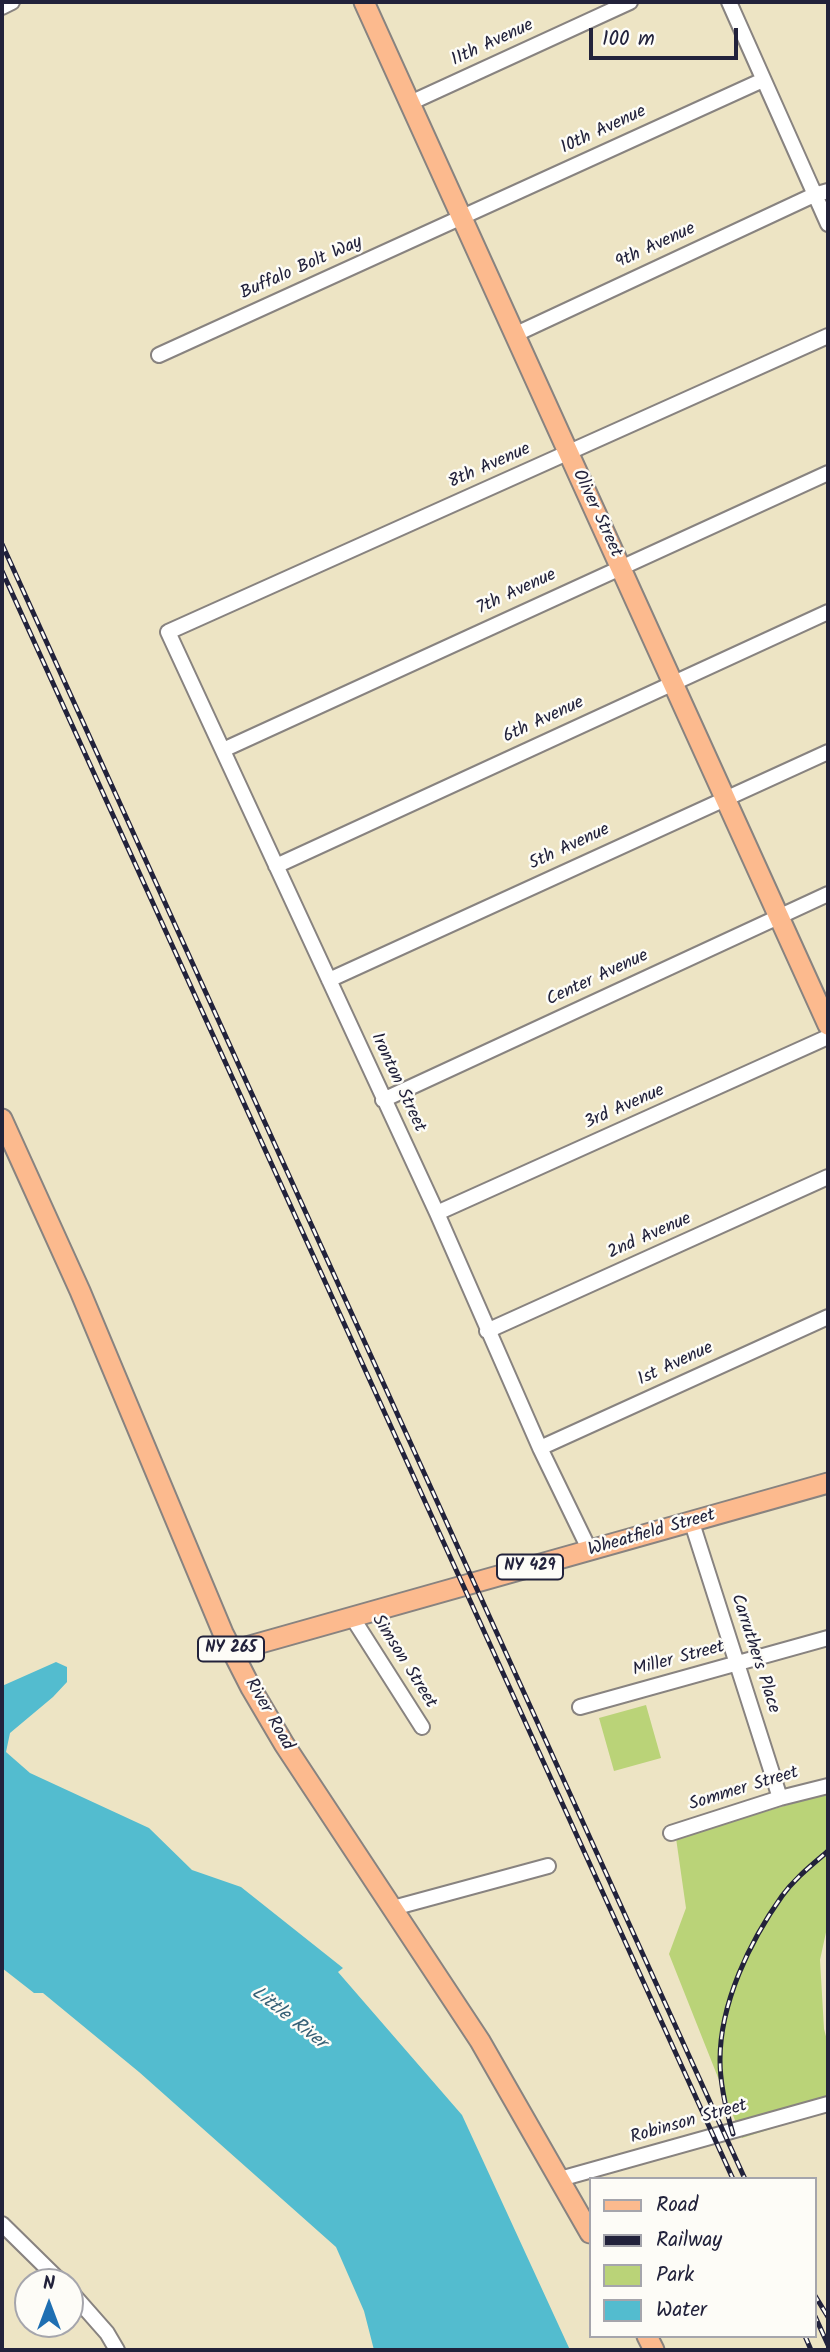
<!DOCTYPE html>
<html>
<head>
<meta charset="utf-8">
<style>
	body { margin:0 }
	#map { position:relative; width:830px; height:2352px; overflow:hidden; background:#ede4c4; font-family:Kalam,sans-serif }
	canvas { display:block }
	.frame { position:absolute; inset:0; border:4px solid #22223b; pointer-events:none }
	.legend { position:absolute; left:589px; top:2177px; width:228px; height:161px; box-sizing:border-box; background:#fdfcf7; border:2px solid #a5a5ac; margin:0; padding:9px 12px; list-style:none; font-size:21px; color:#22223b }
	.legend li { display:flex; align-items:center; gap:14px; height:35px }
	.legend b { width:35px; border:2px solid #a5a5ac }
	.north { position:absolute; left:14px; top:2268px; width:70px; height:70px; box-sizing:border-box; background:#fdfcf7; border:2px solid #a5a5ac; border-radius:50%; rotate:0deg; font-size:19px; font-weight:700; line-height:28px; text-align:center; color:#22223b }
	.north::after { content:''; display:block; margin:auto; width:24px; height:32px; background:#1f6fb2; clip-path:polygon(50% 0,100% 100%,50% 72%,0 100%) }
	.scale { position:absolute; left:589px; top:28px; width:149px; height:32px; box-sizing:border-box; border:4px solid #22223b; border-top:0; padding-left:9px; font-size:21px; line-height:24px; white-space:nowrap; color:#22223b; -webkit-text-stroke:5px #fdfcf7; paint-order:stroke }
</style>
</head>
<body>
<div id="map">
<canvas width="830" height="2352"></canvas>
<div class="frame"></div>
<ul class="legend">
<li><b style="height:9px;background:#fcba8e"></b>Road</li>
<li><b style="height:9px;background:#22223b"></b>Railway</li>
<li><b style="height:19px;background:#bad378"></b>Park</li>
<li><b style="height:19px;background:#53bccf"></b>Water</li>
</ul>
<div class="north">N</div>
<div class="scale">100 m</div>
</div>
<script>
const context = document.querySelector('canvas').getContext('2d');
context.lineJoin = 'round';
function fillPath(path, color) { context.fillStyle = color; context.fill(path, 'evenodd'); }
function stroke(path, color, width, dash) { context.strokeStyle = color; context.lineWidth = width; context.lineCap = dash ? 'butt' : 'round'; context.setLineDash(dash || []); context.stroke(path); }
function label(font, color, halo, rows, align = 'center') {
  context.font = font + ' Kalam,sans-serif'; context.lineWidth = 5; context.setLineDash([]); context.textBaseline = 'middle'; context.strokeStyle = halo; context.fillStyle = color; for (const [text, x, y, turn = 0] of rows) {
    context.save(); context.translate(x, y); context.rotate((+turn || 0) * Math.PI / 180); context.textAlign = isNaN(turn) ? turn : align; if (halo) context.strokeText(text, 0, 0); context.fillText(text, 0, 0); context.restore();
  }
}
const green = new Path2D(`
	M646,1705L661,1758L614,1771L599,1718Z
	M828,1793V1923L820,1960L824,2029L828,2044V2111L742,2138L669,1954L686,1908L676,1838Z`);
const water = new Path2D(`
	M56,1662L67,1667V1682L53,1697L10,1733L6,1752L30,1773L149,1828L192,1870L241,1887L343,1968L338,1972L462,2115L570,2350H374L364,2311L336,2247L139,2072L43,1993H34L2,1968V1686Z`);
const minor = new Path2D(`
	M729,2L828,224
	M2,7L12,2
	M410,103L630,2
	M514,335L814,195L828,191
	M159,355L763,80
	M223,750L828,473
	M276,866L828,612
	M329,980L828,752
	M383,1100L828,894
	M437,1213L828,1037
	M487,1331L828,1177
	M540,1448L828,1317
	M692,1523L780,1798
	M590,1551L540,1448L437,1213L168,632L828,336
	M352,1617L422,1727
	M580,1707L828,1638
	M671,1833L780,1798L828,1786
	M393,1908L548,1866
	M560,2179L828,2104
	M2,2224L61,2282
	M70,2291L107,2333L117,2350`);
const major = new Path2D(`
	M364,2L828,1025
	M2,1119L80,1291L223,1633L251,1688L284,1744L480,2041L590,2233
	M232,1651L828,1483
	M647,2336L654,2350`);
const rail = new Path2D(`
	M2,544L745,2179
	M2,571L733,2179
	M733,2134C726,2110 720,2085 720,2060C720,2003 750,1941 782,1896C795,1878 812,1865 828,1851
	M814,2294L828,2317
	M814,2314L828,2345
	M805,2336L811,2350`);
const shields = [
	[530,1567,66],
	[231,1649,66]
];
const shieldNames = [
	["NY 429",530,1567],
	["NY 265",231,1649]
];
const streetNames = [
	["11th Avenue",493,44,-25],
	["10th Avenue",604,131,-25],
	["9th Avenue",656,247,-25],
	["Buffalo Bolt Way",302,269,-24],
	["8th Avenue",490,467,-24],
	["Oliver Street",596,514,65],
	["7th Avenue",517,593,-25],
	["6th Avenue",544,721,-25],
	["5th Avenue",570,848,-25],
	["Center Avenue",598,979,-25],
	["Ironton Street",397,1083,65],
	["3rd Avenue",625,1108,-24],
	["2nd Avenue",650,1237,-24],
	["1st Avenue",676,1365,-25],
	["Wheatfield Street",652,1534,-16],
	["Carruthers Place",754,1654,72],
	["Miller Street",679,1660,-15],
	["Simson Street",403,1662,58],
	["River Road",268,1715,60],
	["Sommer Street",744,1790,-17],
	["Robinson Street",689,2123,-16]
];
const waterNames = [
	["Little River",288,2019,38]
];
fillPath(green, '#bad378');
fillPath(water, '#53bccf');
stroke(minor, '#888380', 18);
stroke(major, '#888380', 23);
stroke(minor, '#fff', 14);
stroke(major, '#fcba8e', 19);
stroke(rail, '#22223b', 5);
stroke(rail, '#fdfcf7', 2.5, [8]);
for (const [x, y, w] of shields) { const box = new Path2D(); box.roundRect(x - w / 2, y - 12.5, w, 25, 5); context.fillStyle = '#fdfcf7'; context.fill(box); stroke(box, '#22223b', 2); }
label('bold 16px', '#22223b', null, shieldNames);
label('18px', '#22223b', '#fdfcf7', streetNames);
label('italic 19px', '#366076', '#fdfcf7', waterNames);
</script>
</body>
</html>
